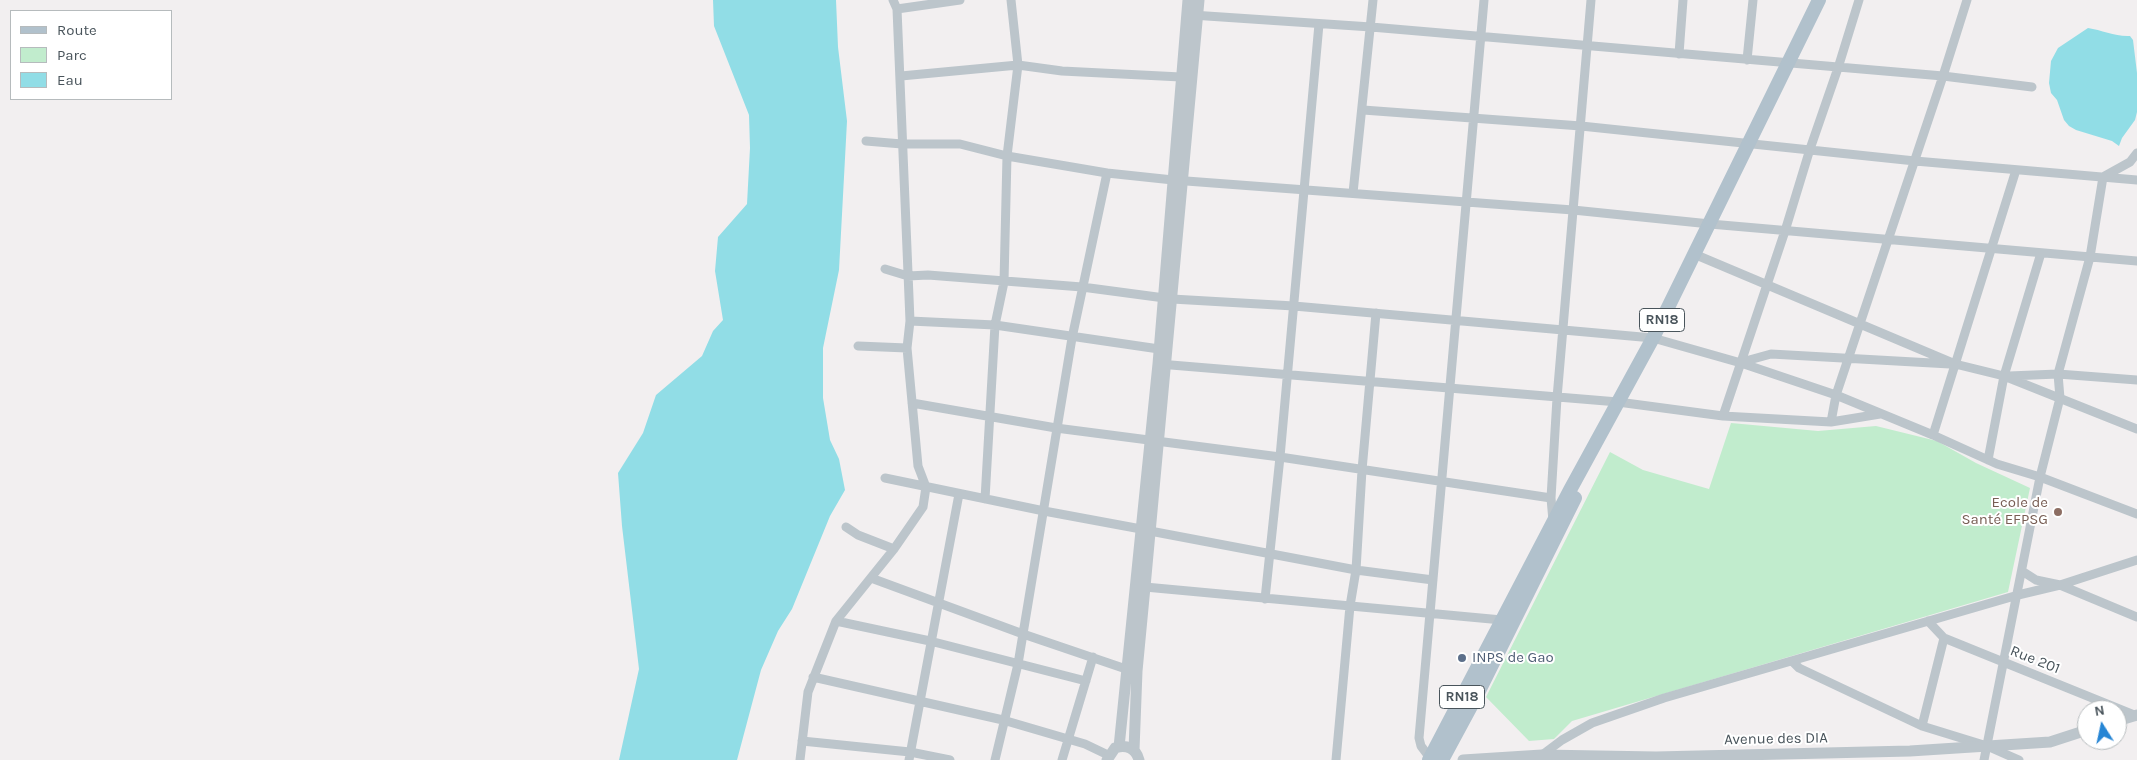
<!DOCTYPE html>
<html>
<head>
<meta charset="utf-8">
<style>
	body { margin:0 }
	#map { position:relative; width:2137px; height:760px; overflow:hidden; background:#f2eff0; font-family:Karla,sans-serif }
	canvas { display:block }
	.legend { position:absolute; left:10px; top:10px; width:162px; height:90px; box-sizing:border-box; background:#fff; border:1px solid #b6bbbd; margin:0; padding:6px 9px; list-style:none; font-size:15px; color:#49545b }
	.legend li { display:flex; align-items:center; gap:10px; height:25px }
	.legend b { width:25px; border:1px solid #b6bbbd }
	.north { position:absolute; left:2077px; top:700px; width:50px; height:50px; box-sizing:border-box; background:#fff; border:1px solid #b6bbbd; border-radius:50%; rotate:350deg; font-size:14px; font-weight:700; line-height:20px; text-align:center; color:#49545b }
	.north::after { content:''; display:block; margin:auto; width:18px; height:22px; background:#2685d4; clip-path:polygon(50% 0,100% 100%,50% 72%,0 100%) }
</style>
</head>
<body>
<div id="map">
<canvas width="2137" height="760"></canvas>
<ul class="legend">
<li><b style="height:6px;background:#b1c1cc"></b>Route</li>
<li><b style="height:14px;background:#c1eccd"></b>Parc</li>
<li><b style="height:14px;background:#91dde6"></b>Eau</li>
</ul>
<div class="north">N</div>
</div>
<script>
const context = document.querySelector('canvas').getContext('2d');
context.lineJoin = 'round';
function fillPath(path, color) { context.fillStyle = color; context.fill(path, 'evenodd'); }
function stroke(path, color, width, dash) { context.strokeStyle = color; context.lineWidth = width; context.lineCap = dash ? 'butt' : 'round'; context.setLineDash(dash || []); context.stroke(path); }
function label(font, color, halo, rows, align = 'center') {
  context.font = font + ' Karla,sans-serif'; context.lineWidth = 4; context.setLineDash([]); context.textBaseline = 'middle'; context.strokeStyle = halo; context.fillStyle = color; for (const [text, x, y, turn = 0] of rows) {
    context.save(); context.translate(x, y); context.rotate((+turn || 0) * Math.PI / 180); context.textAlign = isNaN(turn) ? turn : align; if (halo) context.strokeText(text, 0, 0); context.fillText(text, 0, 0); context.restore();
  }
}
const green = new Path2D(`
	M1731,423L1818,431L1876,426L1937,441L1976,463L2030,488L2008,592L1572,721L1554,739L1529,741L1486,697L1610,452L1643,470L1709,489Z`);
const water = new Path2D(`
	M713,0H836L838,47L847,121L839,270L823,348V398L830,440L839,459L845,490L830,516L792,609L778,631L761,670L737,760H619L639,669L622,526L618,473L643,433L656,395L702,356L713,331L723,320L715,271L718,237L747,204L750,148L749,115L714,26Z
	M2088,28C2102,30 2116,37 2130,36L2133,40L2137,73V112L2135,120L2122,138L2119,146L2112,141L2076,130L2069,126L2064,120L2057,100L2051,93L2049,83L2051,61L2058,48Z`);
const minor = new Path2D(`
	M897,9L960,0
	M1192,15L1371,27L1943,76L2032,87
	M1679,54L1683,0
	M1747,60L1753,0
	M901,76L1018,65L1062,71L1181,77
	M1363,110L1581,126L1915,161L2137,180
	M866,141L902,144H960L1007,156L1107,173L1173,180L1573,210L1710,224L2137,261
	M1353,193L1373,0
	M1694,254L1955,364L2004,376L2137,429
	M885,269L908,276L928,275L1082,287L1172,299L1294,306L1653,338L1741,363L1836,395L1933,435L1997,464L2040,477L2137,514
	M910,321L995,325L1159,349
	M858,346L907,348
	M1742,362L1771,354L1950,364
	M1159,364L1618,402L1723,416L1831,422L1880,414
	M2009,376L2058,374L2137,380
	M912,403L1056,428L1280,457L1551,498
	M1723,416L1785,231L1810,149L1838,68L1859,0
	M1831,422L1836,395L1943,76L1967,0
	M1933,435L2016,170
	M1988,460L2004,376L2041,253
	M885,478L1044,511L1141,529
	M985,499L995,325L1004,282L1007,156L1018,65L1011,0
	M1553,521L1551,498L1557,398L1591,0
	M846,527L858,535L894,549
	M1150,531L1356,570L1433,580
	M2022,571L2036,580L2060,585L2137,617
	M871,578L1023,634L1126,669
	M1145,587L1502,620
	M1265,599L1280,457L1319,24
	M836,621L930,641L1086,681
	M1928,621L1944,638L2137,716
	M1793,662L1799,668L1922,726L1987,746L2019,760
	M813,677L1003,720L1085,744L1108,755
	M1922,726L1944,638
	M802,741L910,752L950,760
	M1542,755L1562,740L1592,723L1664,698L2018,595L2060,585L2137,560
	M1430,758L1421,746L1419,738L1484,0
	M800,760L808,692L836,621L894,549L923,507L926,487L918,466L907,348L910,321L897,9L893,0
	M909,760L959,494
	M995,760L1018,664L1072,338L1107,173
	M1062,760L1093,657
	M1336,760L1350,606L1356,570L1362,470L1376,313
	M1984,760L2040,477L2060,398L2058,374L2090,257L2103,177L2130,162L2137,153`);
const tertiary = new Path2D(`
	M2117,721L2137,715
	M1119,747L1158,364L1188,0
	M1134,750L1137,671L1145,587L1199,0
	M1107,760L1115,748C1126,744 1136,748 1139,760
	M1463,760L1542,755L1656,757L1910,751L2050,742L2087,730`);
const primary = new Path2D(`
	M1429,760L1570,490L1653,338L1819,0
	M1442,760L1476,697L1575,498`);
const markers = [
	[2058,512,5,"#8d6e63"],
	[1462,658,5,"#5c6f8a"]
];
const shields = [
	[1662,320,45],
	[1462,697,45]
];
const shieldNames = [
	["RN18",1662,320],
	["RN18",1462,697]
];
const educationNames = [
	["Ecole de",2048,503],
	["Santé EFPSG",2048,520]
];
const serviceNames = [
	["INPS de Gao",1472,658]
];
const streetNames = [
	["Rue 201",2035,660,22],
	["Avenue des DIA",1776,739,-1]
];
fillPath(green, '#c1eccd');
fillPath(water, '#91dde6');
stroke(minor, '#bcc5cb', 9);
stroke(tertiary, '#bcc5cb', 11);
stroke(primary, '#b1c1cc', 14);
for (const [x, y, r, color] of markers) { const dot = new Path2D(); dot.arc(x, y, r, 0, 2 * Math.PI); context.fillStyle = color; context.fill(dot); stroke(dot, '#fff', 2); }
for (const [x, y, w] of shields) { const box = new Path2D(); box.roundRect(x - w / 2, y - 11.5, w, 23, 4); context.fillStyle = '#fff'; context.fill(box); stroke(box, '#49545b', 1); }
label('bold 14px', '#49545b', null, shieldNames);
label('15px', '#785e54', '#fff', educationNames, 'right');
label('15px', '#4e5e75', '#fff', serviceNames, 'left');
label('15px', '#49545b', '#fff', streetNames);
</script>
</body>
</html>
